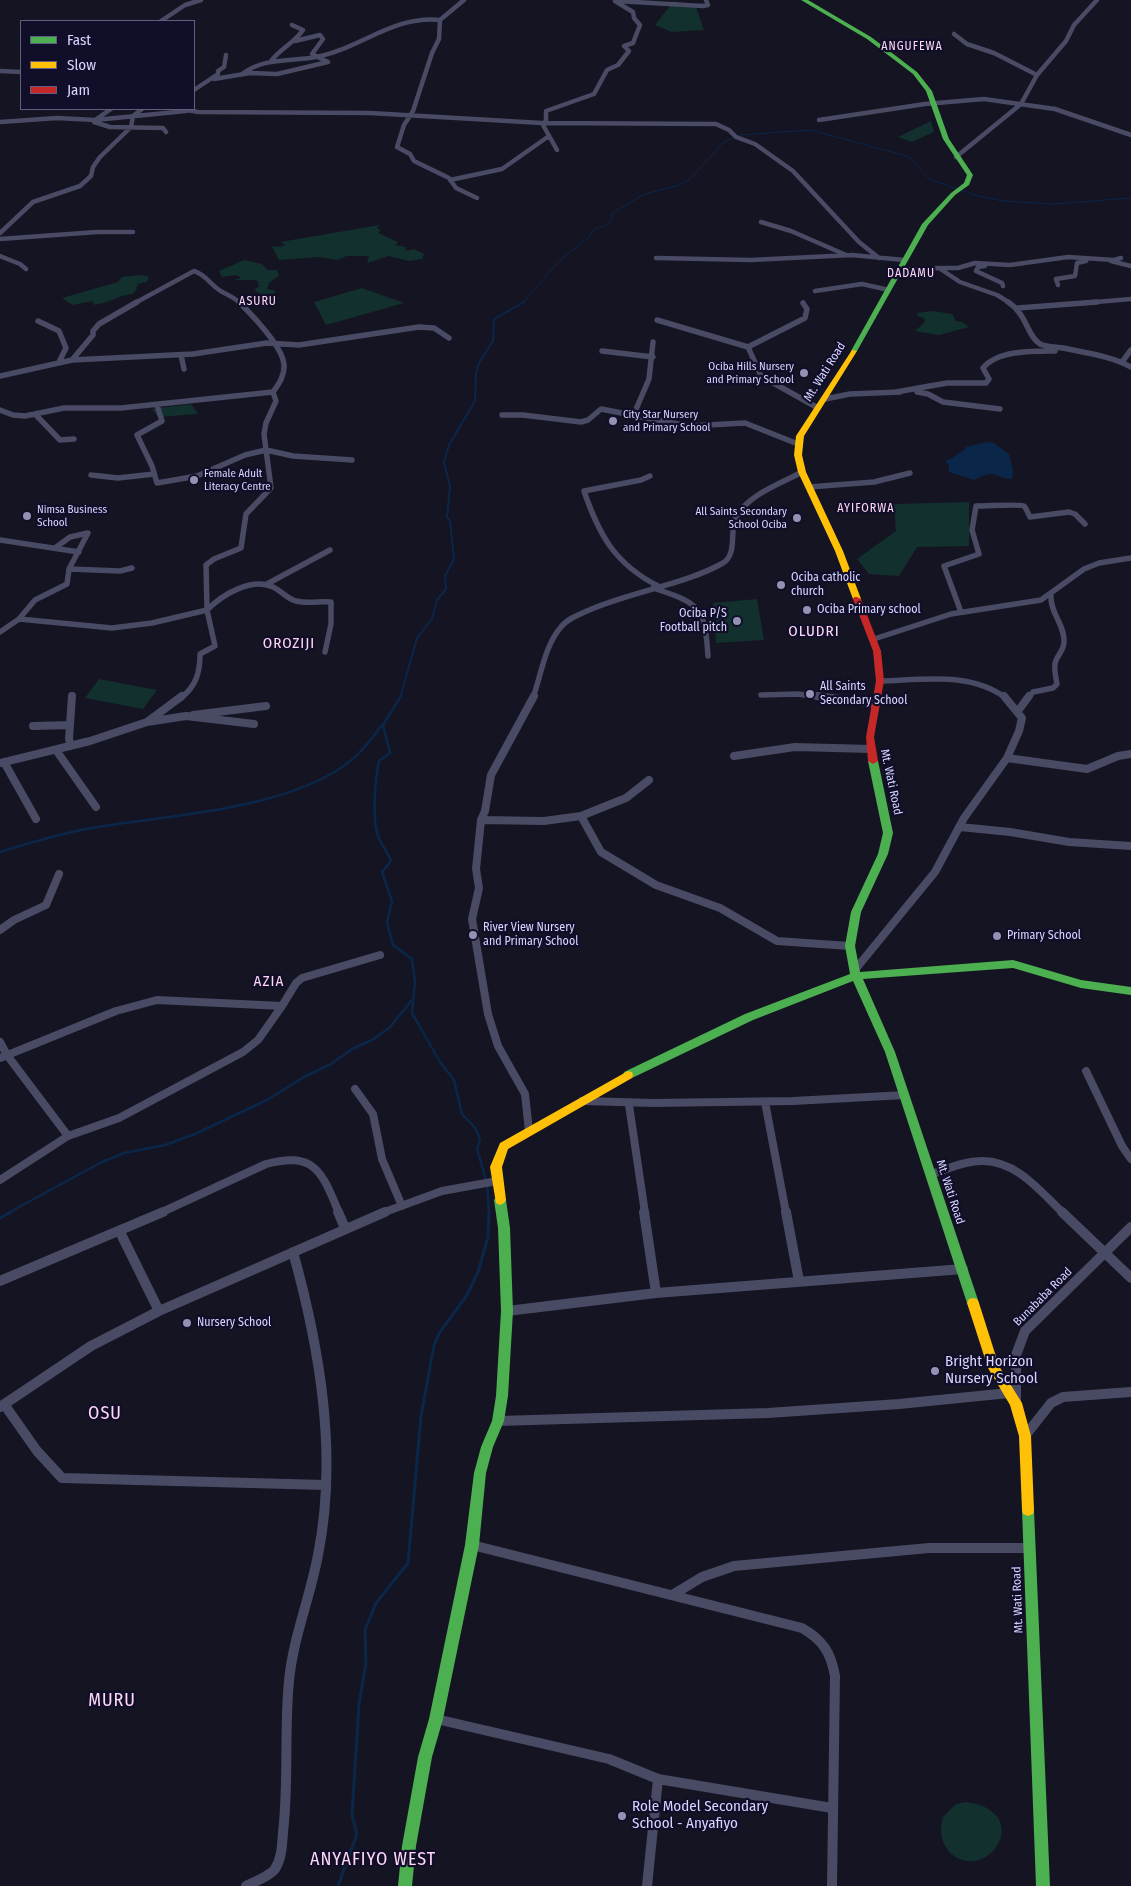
<!DOCTYPE html>
<html>
<head>
<meta charset="utf-8">
<style>
	body { margin:0 }
	#map { position:relative; width:1131px; height:1886px; overflow:hidden; background:#151423; font-family:"Fira Sans Condensed",sans-serif }
	canvas { display:block }
	.legend { position:absolute; left:20px; top:20px; width:175px; height:90px; box-sizing:border-box; background:#100e29; border:1px solid #605e7f; margin:0; padding:6px 9px; list-style:none; font-size:15px; color:#d7d6ff }
	.legend li { display:flex; align-items:center; gap:10px; height:25px }
	.legend b { width:25px; border:1px solid #605e7f }
</style>
</head>
<body>
<div id="map">
<canvas width="1131" height="1886"></canvas>
<ul class="legend">
<li><b style="height:6px;background:#4caf50"></b>Fast</li>
<li><b style="height:6px;background:#ffc107"></b>Slow</li>
<li><b style="height:6px;background:#c62828"></b>Jam</li>
</ul>
</div>
<script>
const context = document.querySelector('canvas').getContext('2d');
context.lineJoin = 'round';
function fillPath(path, color) { context.fillStyle = color; context.fill(path, 'evenodd'); }
function stroke(path, color, width, dash) { context.strokeStyle = color; context.lineWidth = width; context.lineCap = dash ? 'butt' : 'round'; context.setLineDash(dash || []); context.stroke(path); }
function label(font, color, halo, rows, align = 'center') {
  context.font = font + ' "Fira Sans Condensed",sans-serif'; context.lineWidth = 4.5; context.setLineDash([]); context.textBaseline = 'middle'; context.strokeStyle = halo; context.fillStyle = color; for (const [text, x, y, turn = 0] of rows) {
    context.save(); context.translate(x, y); context.rotate((+turn || 0) * Math.PI / 180); context.textAlign = isNaN(turn) ? turn : align; if (halo) context.strokeText(text, 0, 0); context.fillText(text, 0, 0); context.restore();
  }
}
const green = new Path2D(`
	M674,1L696,7L704,30L672,32L655,25Z
	M931,121L934,132L912,142L898,137Z
	M380,225L377,228L381,230L378,233L398,242L395,245L406,247L405,251L414,249L424,254L422,259L409,261L389,256L367,263L369,256H347L337,260L319,257L279,260L272,246L279,247L286,245L280,242Z
	M244,260L262,264L267,270H277L279,276L269,283L267,289L276,291L273,294H260L254,290L259,286L258,281C249,279 243,281 234,280L241,278L237,275L222,277L219,271Z
	M142,275L149,277L147,282L136,284L139,285L136,287L137,289L133,294C119,295 109,303 94,305L93,301L72,305L62,298L118,282L122,277Z
	M362,288L404,303L326,325L314,302Z
	M933,311L952,314L956,321L962,322L969,327L939,335L915,331L925,322L924,318L918,316L917,313Z
	M191,404L198,414L158,417L152,409Z
	M969,502V546L917,547L899,576L869,574L857,559L896,531L894,504Z
	M757,599L764,640L716,643L713,603Z
	M99,679L157,690L143,709L85,698Z
	M965,1802C1036,1810 989,1886 950,1853C941,1842 939,1831 943,1817L956,1804Z`);
const water = new Path2D(`
	M986,442L994,443L1009,454L1013,471L1012,479C993,479 999,467 974,480L949,472V465L945,462L963,451L966,447Z`);
const streamFar3 = new Path2D(`
	M523,303L559,261L588,238L594,229L606,225L612,219V213L645,194L679,185L691,178L724,142L739,135L811,130L910,157L929,179L978,196L1003,201L1054,204L1131,198`);
const streamFar2 = new Path2D(`
	M400,698L417,638L432,619L437,600L446,589L445,576L454,559L450,521L447,517L450,487L444,462L449,445L475,401L476,373L479,363L493,341L494,319L524,302`);
const streamFar1 = new Path2D(`
	M401,696L383,725L390,753L379,761C375,780 372,818 378,836C381,845 388,852 391,861L382,872L392,901L387,923L393,945L412,959L415,982L412,1013L440,1062L454,1080L462,1114L475,1128L480,1139L477,1149L487,1183L489,1213
	M0,852C30,843 61,833 92,828C167,815 306,809 360,752C368,744 375,734 382,725
	M8,1213L100,1163L124,1153L165,1145L195,1134L267,1100L304,1077L331,1064L352,1049L374,1039L389,1028L412,1000`);
const stream = new Path2D(`
	M0,1218L11,1212
	M338,1886L357,1834L352,1815L359,1704L366,1662L365,1630L376,1603L408,1563L421,1416L434,1345L440,1332L467,1295L478,1272L488,1237L489,1212`);
const streetFar3 = new Path2D(`
	M617,1L703,6L708,5L706,0
	M440,20L439,39L432,53L413,111L404,125L397,147L410,154L414,161L449,178L456,188L477,198
	M161,21L185,5L201,0
	M954,34L967,44L994,53L1037,75
	M271,61C280,49 294,43 303,30L292,25
	M0,71L21,72
	M242,74C265,57 289,62 316,57C360,49 393,15 440,20L464,0
	M214,79L250,73L277,74L328,62L312,54L323,39L320,35L295,41
	M194,90L218,74V71L224,67L226,55
	M182,109L198,112L370,113L542,123L716,124L729,130L736,137L755,144L793,171L859,242L879,258
	M819,120L925,104L984,99L1055,109L1131,135
	M0,122L57,118L95,120L111,109
	M166,132L163,128L110,127L94,122L95,120L186,111
	M557,150L543,125L546,120V111L594,94L607,70L618,65L629,51L624,46L633,43L640,25L634,18L633,12L615,1
	M956,157L1021,104L1037,75L1066,41L1074,25L1097,0
	M450,180L502,169L549,136
	M761,222L791,231L846,255
	M0,233L33,202L80,186L91,176L93,167L100,157L131,127L133,116L142,109
	M0,239L97,232H133
	M0,256L20,264L26,269
	M656,258L751,260L852,255L904,260
	M1111,261L1131,266
	M985,266L978,267L976,271L1002,283L1003,286
	M941,268H958L975,263L1010,265L1068,257L1114,260L1121,258
	M900,270L939,268L960,282L997,295L1010,303
	M1058,285L1056,279L1075,276L1077,263L1086,261
	M815,291L862,284L889,290
	M135,303L194,271C206,275 209,283 219,290C227,295 234,297 240,303
	M1084,303L1131,299`);
const streetFar2 = new Path2D(`
	M1008,302C1027,314 1027,336 1040,344C1046,347 1057,347 1063,348C1086,353 1111,356 1131,367
	M1018,308L1097,302
	M657,320L748,347L761,376L818,408
	M38,321L59,331L66,348L59,362
	M748,347L805,318L807,309L803,303
	M602,351L653,357
	M181,355L184,369
	M72,360L93,335V331L99,324L137,302
	M1122,362L1131,350
	M0,376L72,360L193,354L267,343L299,345L419,327L434,328L449,338
	M896,392L947,383H986L989,379L983,368C998,350 1033,351 1055,351
	M917,392L928,394L943,402L1000,409
	M825,399L850,394L900,392
	M157,405L162,421L137,435L152,466L157,483L197,476L245,455L266,450L293,456L352,460
	M0,410L13,415L25,416L64,408H121L273,392
	M35,414L60,440L74,439
	M634,414L649,379L653,342
	M502,415H523L581,422L588,420L601,409L688,426L745,423L798,444
	M91,475L118,478L154,474
	M650,476L641,480L584,491C599,535 615,564 658,586
	M809,487L874,482L910,473
	M0,540L79,552
	M69,569L120,571L132,568
	M267,584L330,550
	M653,588C699,603 705,606 708,656
	M961,612L944,566L979,554L972,530L976,506C983,506 1021,504 1024,506C1027,509 1028,514 1030,517L1069,512L1075,514L1085,524
	M19,619L112,628L152,623L207,610L206,565L214,559L241,548L246,514L271,488L264,434L266,423L276,401L273,392C279,384 285,375 284,364C282,346 251,314 239,302
	M0,632L19,619L35,600L67,584L69,569L88,533L70,537L55,548
	M874,639L951,614L1041,600L1084,569L1099,563L1131,558
	M880,681C922,680 970,671 1006,698
	M761,695L798,694L827,698
	M181,698C196,686 200,673 200,654L215,646L207,610C222,595 251,577 273,587C282,591 287,599 296,601C307,604 320,601 331,602V624L325,652
	M533,698C541,675 545,645 561,627C567,619 578,615 587,611C629,592 684,585 723,563C738,554 729,529 736,517C749,494 780,484 802,472
	M1028,698L1033,692L1053,688L1057,684C1056,678 1054,670 1055,664C1056,656 1064,651 1064,642C1065,625 1050,613 1051,596`);
const streetFar1 = new Path2D(`
	M817,696L876,704
	M1018,711L1029,696
	M193,715L266,706
	M147,722L182,696
	M33,726L70,725
	M71,746L69,739L72,696
	M56,750L96,807
	M734,756L795,747L871,749
	M1007,758L1087,769L1118,756L1131,754
	M4,762L36,819
	M0,763L90,741L147,722L186,716L254,724
	M581,816L626,798L649,780
	M481,820L544,821L581,816L601,852L656,885L720,908L777,941L850,946
	M960,827L1010,832L1069,842L1131,846
	M0,930L14,920L46,905L59,874
	M854,971L935,872L964,818L1007,758L1019,731L1022,718L1004,696
	M0,1042L7,1055L68,1136
	M0,1058L116,1011L157,1000L282,1006L296,983L302,978L380,955
	M1086,1071L1122,1146L1131,1159
	M355,1089L373,1114L382,1159L402,1206
	M582,1101L654,1103L793,1101L905,1095
	M765,1102L786,1213
	M629,1105L645,1213
	M529,1131L525,1094L498,1046L488,1014L472,919L479,888L476,869L481,820L485,811L491,775L534,696
	M932,1174C948,1169 964,1161 981,1161C1016,1160 1040,1191 1063,1213
	M0,1180L68,1136L119,1118L243,1052L258,1040L282,1006
	M160,1213L266,1164C315,1151 322,1172 339,1213
	M382,1213L442,1191L497,1181`);
const street = new Path2D(`
	M338,1212L345,1228
	M644,1212L656,1293
	M786,1212L799,1281
	M1062,1212L1131,1278
	M120,1232L159,1311
	M0,1281L163,1212
	M507,1311L656,1293L963,1269
	M1016,1401V1355L1025,1331L1131,1227
	M4,1404L37,1451L62,1478L326,1485
	M0,1407L91,1346L159,1311L385,1212
	M498,1421L768,1413L899,1404L1009,1393
	M1025,1436L1051,1403L1063,1397L1131,1392
	M472,1545L802,1628C823,1640 831,1653 835,1676L832,1886
	M674,1594L702,1577L734,1566L929,1548H1029
	M436,1719L609,1759L658,1779L832,1808
	M246,1886C254,1882 270,1876 275,1869C282,1858 282,1845 283,1832C289,1782 284,1731 289,1681C293,1638 310,1598 318,1555C338,1455 320,1349 293,1252
	M647,1886L658,1779`);
const fast = new Path2D(`
	M801,0H808L871,37L917,72L932,91L949,139L973,175L969,185L955,195L928,225L857,351L854,353L851,351L922,224L951,193L964,183L967,175L943,139L926,91L913,74L867,39Z
	M873,758L878,761L893,833L888,854L861,912L855,946L860,972L1013,960L1081,980L1131,987V995L1081,988L1013,968L863,979L895,1052L979,1303L977,1307L973,1308L969,1307L967,1303L885,1052L853,981L753,1020L632,1078H624L623,1075L624,1072L745,1014L850,974L845,946L851,912L878,854L883,833L868,761Z
	M500,1195L504,1197L506,1200L510,1228L513,1311L508,1396L504,1421L493,1447L486,1473L479,1545L443,1719L432,1757L416,1846L412,1886H398L402,1846L418,1757L429,1719L465,1545L474,1473L481,1447L492,1421L496,1396L501,1311L498,1228L494,1200L496,1197Z
	M1028,1504L1033,1506L1034,1510L1050,1886H1036L1022,1510L1023,1506Z`);
const slow = new Path2D(`
	M852,350L857,351L804,436L802,455L806,472L843,551L861,599L857,601L853,599L835,551L798,472L794,455L796,436Z
	M628,1071L632,1072L633,1075L632,1078L508,1149L502,1167L506,1200L504,1203L500,1205L496,1203L490,1167L500,1143Z
	M973,1298L977,1299L979,1303L999,1366L1022,1403L1031,1436L1034,1510L1033,1514L1028,1516L1023,1514L1022,1510L1019,1436L1010,1405L988,1368L967,1303L969,1299Z`);
const jam = new Path2D(`
	M854,597H857L861,599L881,651L884,681L874,737L878,761L873,764L868,761L866,737L876,681L873,651L853,599Z`);
const markers = [
	[804,373,5,"#9392b2"],
	[613,421,5,"#9392b2"],
	[194,480,5,"#9392b2"],
	[27,516,5,"#9392b2"],
	[797,518,5,"#9392b2"],
	[781,585,5,"#9392b2"],
	[807,610,5,"#9392b2"],
	[737,621,5,"#9392b2"],
	[810,694,5,"#9392b2"],
	[473,935,5,"#9392b2"],
	[997,936,5,"#9392b2"],
	[187,1323,5,"#9392b2"],
	[935,1371,5,"#9392b2"],
	[622,1816,5,"#9392b2"]
];
const farPoinames = [
	["Ociba Hills Nursery",794,367,"right"],
	["and Primary School",794,380,"right"],
	["City Star Nursery",623,415],
	["and Primary School",623,428],
	["Female Adult",204,474],
	["Literacy Centre",204,487],
	["Nimsa Business",37,510],
	["School",37,523],
	["All Saints Secondary",787,512,"right"],
	["School Ociba",787,525,"right"]
];
const farQuarternames = [
	["ANGUFEWA",912,47],
	["DADAMU",911,274],
	["ASURU",258,302],
	["AYIFORWA",866,509]
];
const streetNames = [
	["Mt. Wati Road",825,372,-58],
	["Mt. Wati Road",891,782,78],
	["Mt. Wati Road",950,1192,72],
	["Bunababa Road",1043,1297,-45],
	["Mt. Wati Road",1018,1600,-92]
];
const poiNames = [
	["Ociba catholic",791,578],
	["church",791,592],
	["Ociba Primary school",817,610],
	["Ociba P/S",727,614,"right"],
	["Football pitch",727,628,"right"],
	["All Saints",820,687],
	["Secondary School",820,701],
	["River View Nursery",483,928],
	["and Primary School",483,942],
	["Primary School",1007,936],
	["Nursery School",197,1323]
];
const quarterNames = [
	["OLUDRI",814,632],
	["OROZIJI",289,644],
	["AZIA",269,982]
];
const nearPoinames = [
	["Bright Horizon",945,1362],
	["Nursery School",945,1379],
	["Role Model Secondary",632,1807],
	["School - Anyafiyo",632,1824]
];
const nearQuarternames = [
	["OSU",105,1414],
	["MURU",112,1701],
	["ANYAFIYO WEST",373,1860]
];
fillPath(green, '#12302d');
fillPath(water, '#0a274a');
stroke(streamFar3, '#0a274a', 1);
stroke(streamFar2, '#0a274a', 2);
stroke(streamFar1, '#0a274a', 2.5);
stroke(stream, '#0a274a', 3);
stroke(streetFar3, '#494a64', 4.5);
stroke(streetFar2, '#494a64', 5.5);
stroke(streetFar1, '#494a64', 8);
stroke(street, '#494a64', 10);
fillPath(fast, '#4caf50');
fillPath(slow, '#ffc107');
fillPath(jam, '#c62828');
for (const [x, y, r, color] of markers) { const dot = new Path2D(); dot.arc(x, y, r, 0, 2 * Math.PI); context.fillStyle = color; context.fill(dot); stroke(dot, '#100e29', 2); }
label('11px', '#d7d6ff', '#100e29', farPoinames, 'left');
context.letterSpacing = '1px';
label('12px', '#ffd8f5', '#100e29', farQuarternames);
context.letterSpacing = '0px';
label('12px', '#d7d6ff', '#100e29', streetNames);
label('12px', '#d7d6ff', '#100e29', poiNames, 'left');
context.letterSpacing = '1px';
label('15px', '#ffd8f5', '#100e29', quarterNames);
context.letterSpacing = '0px';
label('15px', '#d7d6ff', '#100e29', nearPoinames, 'left');
context.letterSpacing = '1px';
label('18px', '#ffd8f5', '#100e29', nearQuarternames);
context.letterSpacing = '0px';
</script>
</body>
</html>
